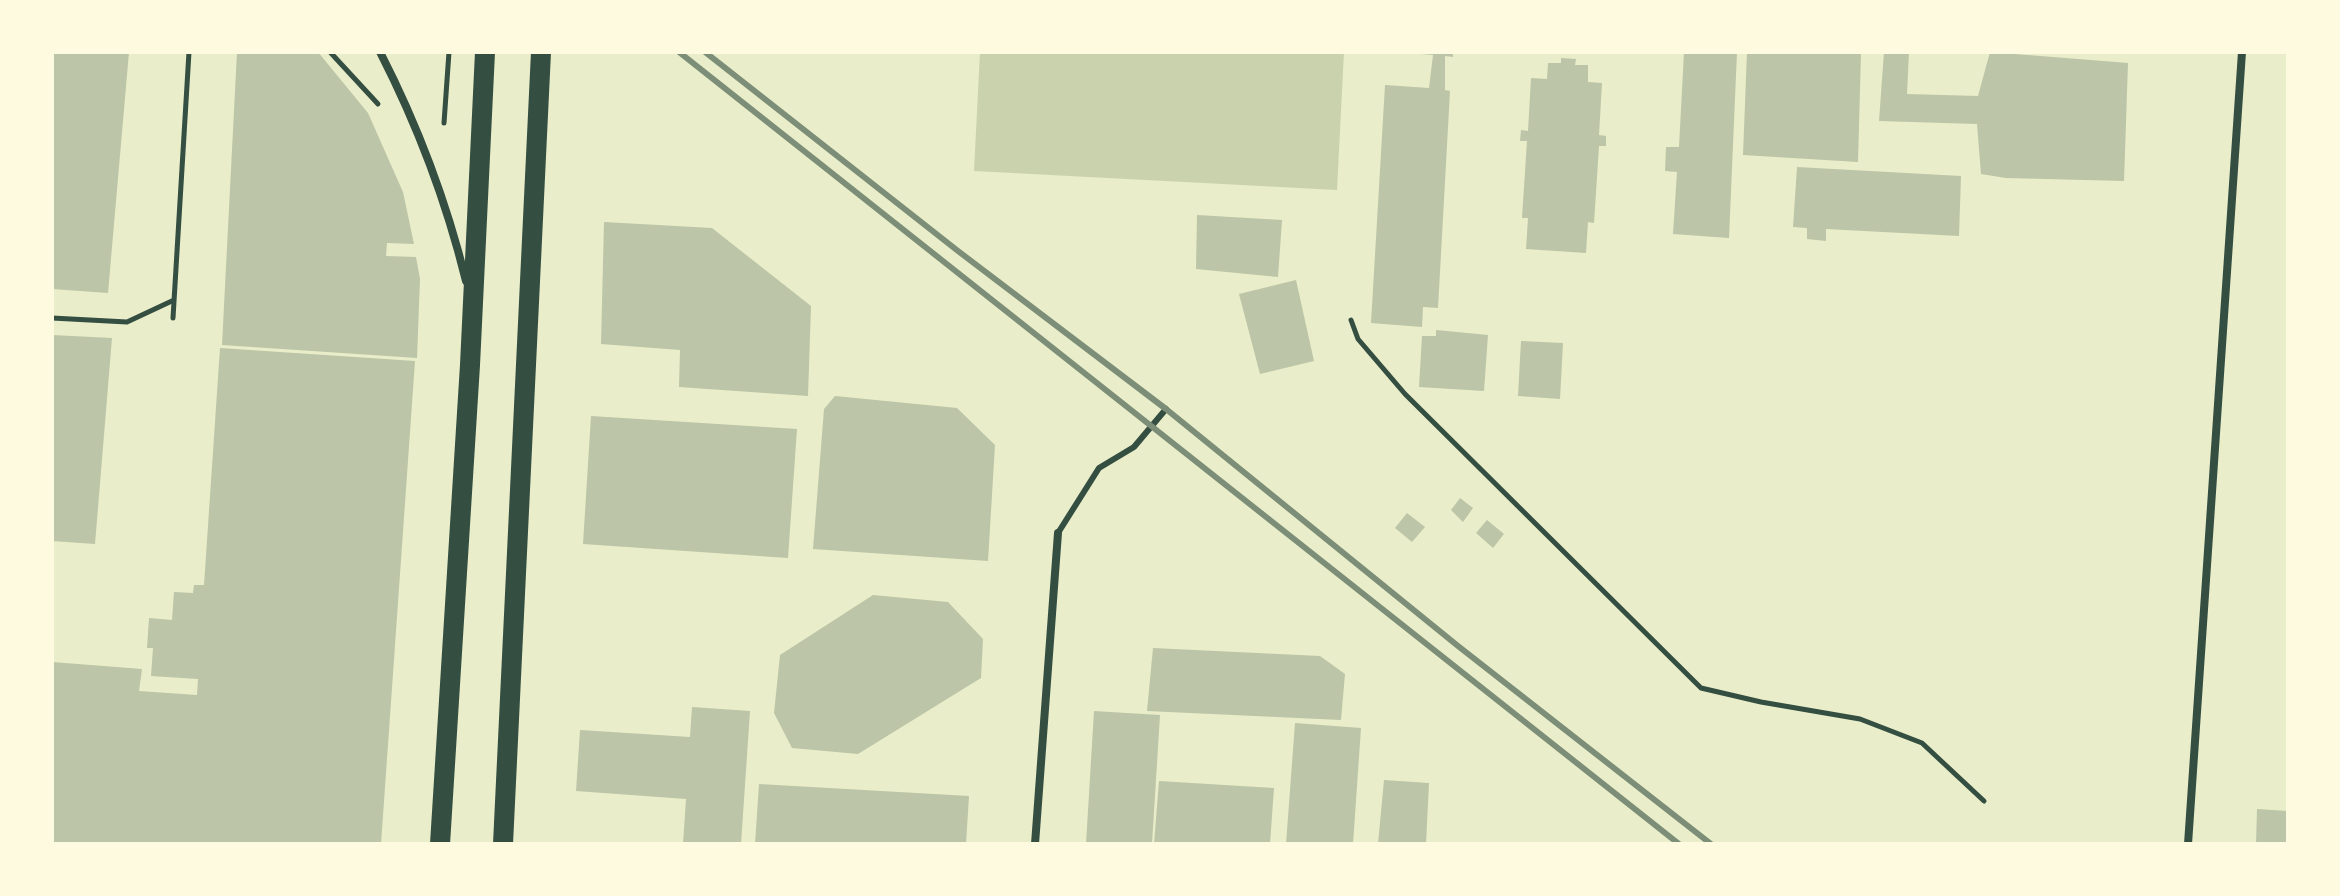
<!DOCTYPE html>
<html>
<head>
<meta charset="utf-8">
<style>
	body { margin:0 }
	#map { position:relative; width:2340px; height:896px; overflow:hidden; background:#e9edc9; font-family:"Playfair Display",serif }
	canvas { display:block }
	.frame { position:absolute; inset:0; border:54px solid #fefae0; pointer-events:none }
</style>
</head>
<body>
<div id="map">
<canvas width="2340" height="896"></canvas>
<div class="frame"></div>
</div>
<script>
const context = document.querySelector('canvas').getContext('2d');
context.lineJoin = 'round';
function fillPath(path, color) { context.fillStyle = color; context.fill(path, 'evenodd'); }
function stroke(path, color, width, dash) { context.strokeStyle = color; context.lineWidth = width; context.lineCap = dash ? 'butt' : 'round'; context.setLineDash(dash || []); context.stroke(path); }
const green = new Path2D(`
	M980,52H1344L1337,190L974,171Z`);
const building = new Path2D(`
	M52,52H129L108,293L52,289Z
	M237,52H318L368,113L403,192L414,244L387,243L386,256L416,257L420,279L417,358L222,345Z
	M1421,52H1453V57L1445,56V90L1450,91L1438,308L1423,307L1422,327L1371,323L1385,85L1429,88L1433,55L1421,54Z
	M1684,52H1737L1729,238L1673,234L1677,172L1665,171L1666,147H1679Z
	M1747,52H1861L1858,162L1743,155Z
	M1884,52H1909L1907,94L1978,96L1990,52L2128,63L2124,181L2006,178L1981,174L1977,124L1879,121Z
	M1561,58L1576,59L1575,65H1588V82L1602,83L1599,135L1606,136V146H1599L1594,223L1588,222L1586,253L1526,249L1528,218H1522L1527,141H1520L1521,130L1528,131L1531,78L1547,79L1548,63H1561Z
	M1797,167L1961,176L1959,236L1826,229V241L1807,239V228L1793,227Z
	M1197,215L1282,220L1278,277L1196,269Z
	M604,222L712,228L811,306L808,396L679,387L680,350L601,344Z
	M1296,280L1314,361L1260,374L1239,294Z
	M1436,330L1488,335L1484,391L1419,387L1422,336H1436Z
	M52,335L112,338L95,544L52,541Z
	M1521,341L1563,343L1560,399L1518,396Z
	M220,348L415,361L381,844H52V662L142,669L139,691L197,695L198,679L151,676L153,648H147L149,618L172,620L174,592L193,593L194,585H204Z
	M835,396L957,408L995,445L988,561L813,549L824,409Z
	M591,416L797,429L788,558L583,544Z
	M1460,498L1473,508L1463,522L1451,510Z
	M1407,513L1425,527L1412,542L1395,528Z
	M1487,520L1504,534L1493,548L1476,533Z
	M873,595L948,602L983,639L981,678L858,754L792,748L774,713L780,655Z
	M1153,648L1320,656L1345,674L1341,720L1147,711Z
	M692,707L750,711L741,844H683L686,799L576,791L580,730L690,737Z
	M1094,711L1160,715L1152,844H1086Z
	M1295,723L1361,728L1353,844H1286Z
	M1384,780L1429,783L1426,844H1378Z
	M1159,781L1274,788L1270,844H1154Z
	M759,784L969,796L966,844H755Z
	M2257,809L2288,811V844H2256Z`);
const path = new Path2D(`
	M330,52L378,104
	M444,123L449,52
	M52,318L127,322L174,300
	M173,318L189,52
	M1351,320L1358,339L1405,394L1701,688L1761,702L1860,719L1922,743L1984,801`);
const service = new Path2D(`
	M1058,533L1099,468L1134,447L1166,409`);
const minor = new Path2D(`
	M380,52C418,126 446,200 466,281
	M1035,844L1058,533
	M2188,844L2242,52`);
const primary = new Path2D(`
	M440,844L470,365L485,52
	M503,844L541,52`);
const rail = new Path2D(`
	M679,52L1679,844
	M705,52L958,251L1166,409L1458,646L1711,844`);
fillPath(green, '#cad2ad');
fillPath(building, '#bcc5a7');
stroke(path, '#344e41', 5);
stroke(service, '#344e41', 6);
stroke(minor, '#344e41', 8);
stroke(primary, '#344e41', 20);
stroke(rail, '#7c8e77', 6);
</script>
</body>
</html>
